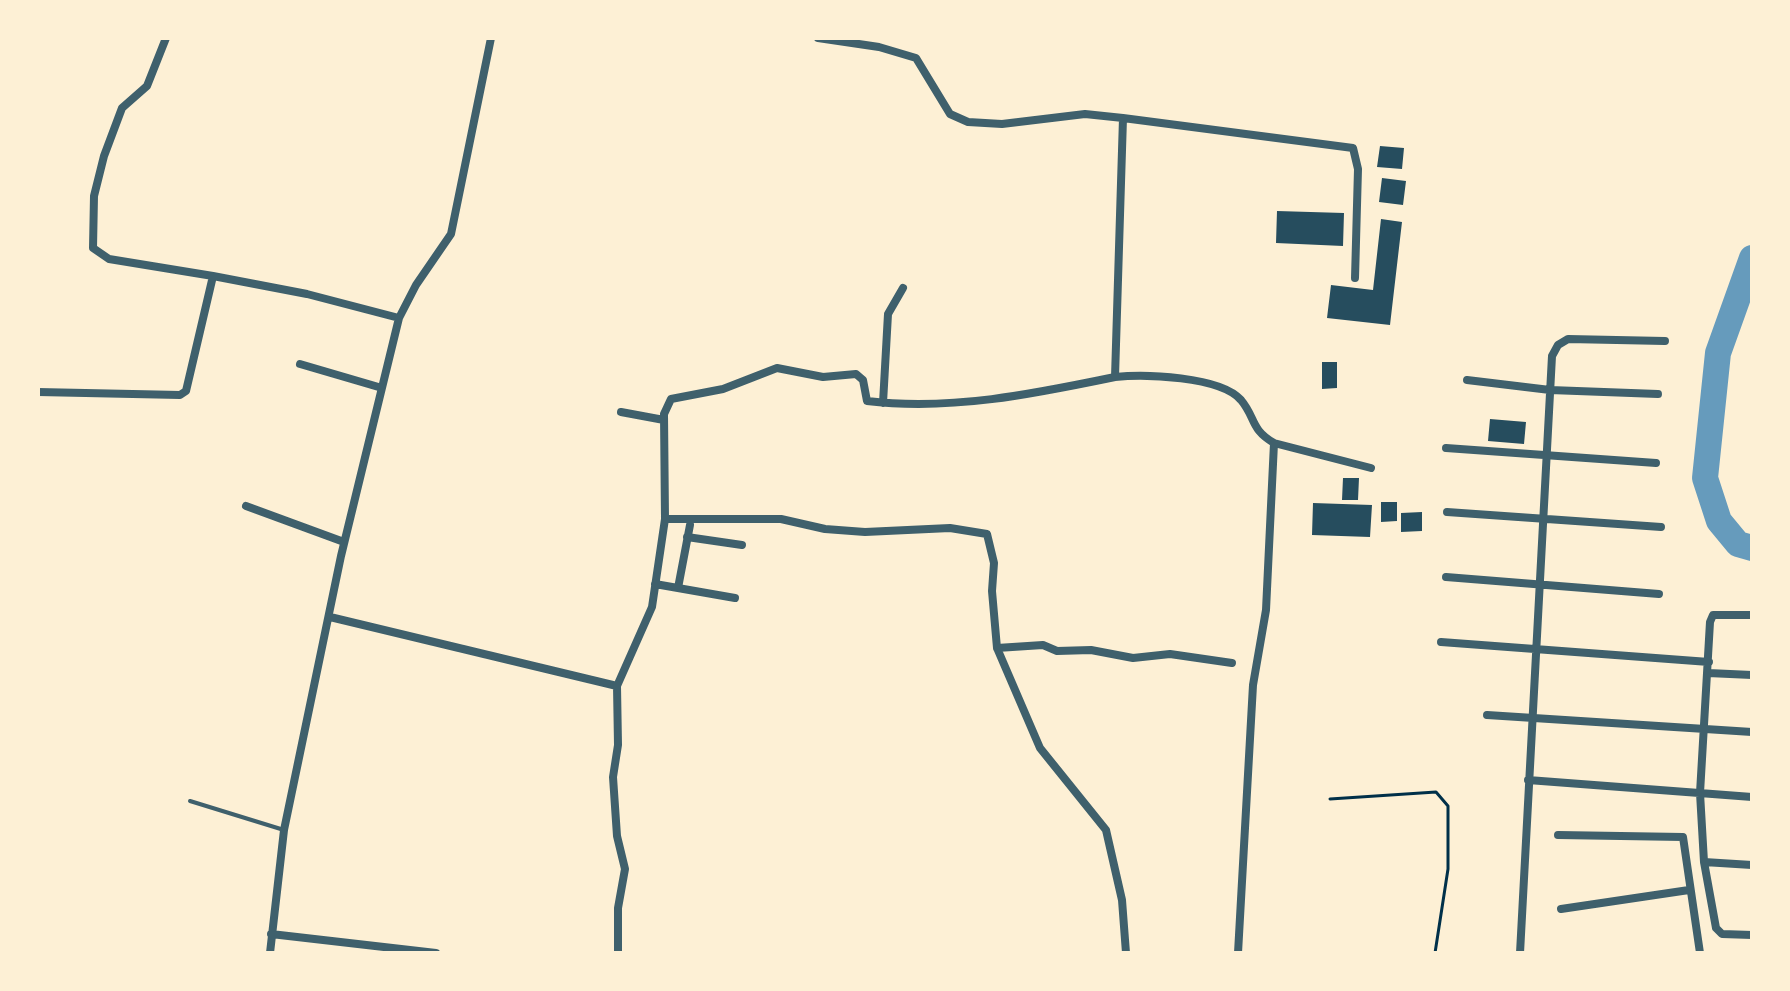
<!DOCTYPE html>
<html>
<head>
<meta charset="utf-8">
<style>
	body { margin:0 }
	#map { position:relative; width:1790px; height:991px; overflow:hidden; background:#fdf0d5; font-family:"Asap Condensed",sans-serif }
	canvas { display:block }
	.frame { position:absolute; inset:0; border:40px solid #fdf0d5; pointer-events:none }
</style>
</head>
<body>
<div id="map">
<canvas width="1790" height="991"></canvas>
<div class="frame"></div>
</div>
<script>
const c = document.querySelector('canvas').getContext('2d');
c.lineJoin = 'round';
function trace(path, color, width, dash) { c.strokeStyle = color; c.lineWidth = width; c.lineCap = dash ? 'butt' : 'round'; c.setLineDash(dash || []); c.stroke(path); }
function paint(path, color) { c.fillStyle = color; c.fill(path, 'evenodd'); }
const river = new Path2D(`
	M 1752,258 L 1718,353 L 1705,478 L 1719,521 L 1738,544 L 1752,548`);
const building = new Path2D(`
	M 1380,146 L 1404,148 L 1402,169 L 1377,167 Z
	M 1382,178 L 1406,181 L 1403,205 L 1379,202 Z
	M 1277,211 L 1344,213 L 1343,246 L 1276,243 Z
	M 1381,219 L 1402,222 L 1390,325 L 1327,318 L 1331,285 L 1373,290 Z
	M 1322,362 L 1337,362 L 1337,388 L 1322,389 Z
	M 1490,419 L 1526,422 L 1524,444 L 1488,441 Z
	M 1343,478 L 1359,478 L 1358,500 L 1342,500 Z
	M 1381,502 L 1397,502 L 1397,521 L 1381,522 Z
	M 1313,503 L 1372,505 L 1370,537 L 1312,535 Z
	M 1422,512 L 1422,531 L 1401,532 L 1401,513 Z`);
const path = new Path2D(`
	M 1330,799 L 1436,792 L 1448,806 L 1448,869 L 1435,953`);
const service = new Path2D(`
	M 190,801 L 284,830`);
const minor = new Path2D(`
	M 166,38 L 147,86 L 122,108 L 104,156 L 94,196 L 93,248 L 109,259 L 213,276
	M 818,38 L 879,47 L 916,58 L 950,114 L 968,122 L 1002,124 L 1085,114 L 1123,118 L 1115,377 C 1144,374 1220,376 1241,400 C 1256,418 1250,429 1274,443 L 1266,610 L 1253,685 L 1238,953
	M 1123,118 L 1353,148 L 1358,169 L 1355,278
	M 300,364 L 382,388
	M 1467,380 L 1550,390 L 1658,394
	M 38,392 L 180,395 L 186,391 L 213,276 L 307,294 L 399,318
	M 883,403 L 888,314 L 903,288
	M 621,412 L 664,420
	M 1274,443 L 1371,468
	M 1446,448 L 1656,463
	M 246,506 L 344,542
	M 1447,512 L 1661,527
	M 665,519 L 781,519 L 825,529 L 865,532 L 950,528 L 987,534 L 994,563 L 992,591 L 997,648 L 1040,748 L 1106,830 L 1122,900 L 1126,953
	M 687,537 L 742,545
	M 1446,577 L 1659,594
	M 655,584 L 735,598
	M 678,588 L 690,525
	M 1752,615 L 1713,615 L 1710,622 L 1700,793 L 1704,862 L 1716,928 L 1722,934 L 1752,935
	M 330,617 L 617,686
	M 1441,642 L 1709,662
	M 997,648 L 1043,645 L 1057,651 L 1091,650 L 1133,658 L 1170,654 L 1232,663
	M 1708,673 L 1752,675
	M 1487,715 L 1752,732
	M 1528,780 L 1752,797
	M 1558,835 L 1683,837 L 1700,953
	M 1704,862 L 1752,865
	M 1561,909 L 1689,890
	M 271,934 L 436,953
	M 270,953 L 284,830 L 341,556 L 399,318 L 416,285 L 451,234 L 491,38
	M 618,953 L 618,908 L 625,869 L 617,836 L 613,777 L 618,745 L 617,686 L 652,607 L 665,519 L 664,414 L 671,399 L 723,389 L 777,368 L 823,377 L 856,374 L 863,380 L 867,401 C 951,411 1033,394 1115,377
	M 1520,953 L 1552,356 L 1558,345 L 1568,339 L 1665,341`);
trace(river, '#669bbc', 26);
paint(building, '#264d5e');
trace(path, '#003049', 3);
trace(service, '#3f606c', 4);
trace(minor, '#3f606c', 8);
</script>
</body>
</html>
